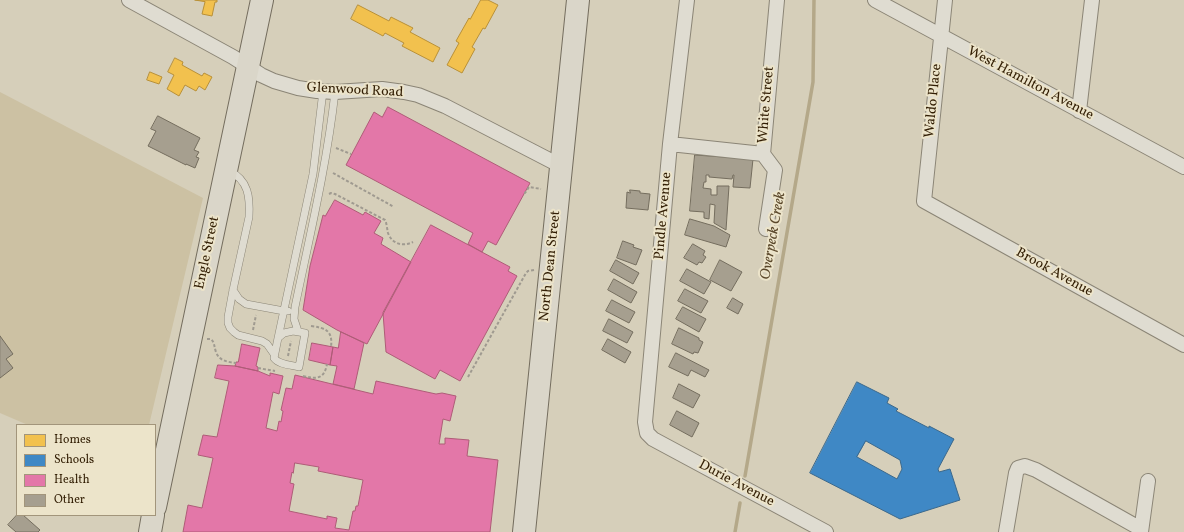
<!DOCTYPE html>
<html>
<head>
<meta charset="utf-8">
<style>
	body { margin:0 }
	#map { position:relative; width:1184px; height:532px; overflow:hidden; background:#d6cfba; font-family:Vollkorn,serif }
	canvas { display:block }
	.legend { position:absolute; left:16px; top:424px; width:140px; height:92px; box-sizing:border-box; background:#ece4ca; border:1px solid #a2957b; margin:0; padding:5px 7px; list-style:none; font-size:12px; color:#321e04 }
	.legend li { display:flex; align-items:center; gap:8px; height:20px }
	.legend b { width:20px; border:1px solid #a2957b }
</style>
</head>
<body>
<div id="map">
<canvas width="1184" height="532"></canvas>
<ul class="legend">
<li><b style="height:11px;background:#f2c14e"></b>Homes</li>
<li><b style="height:11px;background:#3f88c5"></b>Schools</li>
<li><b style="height:11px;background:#e377a8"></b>Health</li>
<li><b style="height:11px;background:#a69f8f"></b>Other</li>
</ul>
</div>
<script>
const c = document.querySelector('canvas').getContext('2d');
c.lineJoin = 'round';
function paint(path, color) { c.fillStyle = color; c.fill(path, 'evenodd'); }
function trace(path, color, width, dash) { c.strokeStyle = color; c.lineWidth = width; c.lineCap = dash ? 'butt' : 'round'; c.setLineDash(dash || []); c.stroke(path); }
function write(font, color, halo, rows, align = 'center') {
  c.font = font + ' Vollkorn,serif'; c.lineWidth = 4; c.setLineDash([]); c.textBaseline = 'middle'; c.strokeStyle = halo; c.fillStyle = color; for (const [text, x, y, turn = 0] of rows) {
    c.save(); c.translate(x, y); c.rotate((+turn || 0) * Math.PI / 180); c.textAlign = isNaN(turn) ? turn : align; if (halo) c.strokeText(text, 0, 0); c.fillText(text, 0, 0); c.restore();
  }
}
const green = new Path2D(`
	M 0,92 L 203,198 L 149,425 L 28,425 L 0,413 Z`);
const homes = new Path2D(`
	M 195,0 L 217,0 L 217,2 L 215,2 L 212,16 L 202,14 L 205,2 Z
	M 481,0 L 488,0 L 498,5 L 485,29 L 483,28 L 472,47 L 475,49 L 462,73 L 447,65 L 459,43 L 456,41 L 469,18 L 470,19 Z
	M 358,5 L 389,21 L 391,17 L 413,28 L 410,32 L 440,48 L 433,62 L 402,46 L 404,43 L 385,33 L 383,36 L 351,19 Z
	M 175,58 L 183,62 L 182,65 L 202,76 L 204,73 L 212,77 L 205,90 L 199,86 L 196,91 L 185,85 L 179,96 L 167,89 L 174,75 L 168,72 Z
	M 150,72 L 162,77 L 159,84 L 147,80 Z`);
const schools = new Path2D(`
	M 857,382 L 889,398 L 887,403 L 898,409 L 896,411 L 929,428 L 929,426 L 954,439 L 938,469 L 939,472 L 950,469 L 960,500 L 900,519 L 810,473 ZM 866,441 L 900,460 L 902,469 L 897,479 L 857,457 Z`);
const health = new Path2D(`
	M 388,107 L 530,183 L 496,245 L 488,241 L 482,252 L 468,244 L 473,233 L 346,165 L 374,112 L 382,117 Z
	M 335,200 L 363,215 L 365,212 L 381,221 L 374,233 L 383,238 L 381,244 L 411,262 L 367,344 L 337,330 L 303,310 L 310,266 L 323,215 L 325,216 Z
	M 431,225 L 510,267 L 508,271 L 517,276 L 460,381 L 440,370 L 435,379 L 386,352 L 383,313 Z
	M 341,332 L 364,343 L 354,389 L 333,384 L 337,366 L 330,365 L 333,347 L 338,348 Z
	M 312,343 L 333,347 L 330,365 L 309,360 Z
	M 242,344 L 260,348 L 256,366 L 258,367 L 258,371 L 235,366 L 236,362 L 238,362 Z
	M 218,365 L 235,366 L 258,371 L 270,376 L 270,373 L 283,376 L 279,394 L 273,392 L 266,428 L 277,431 L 279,421 L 281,422 L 283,411 L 281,410 L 286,388 L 292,389 L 295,375 L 373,394 L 376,381 L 436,394 L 442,393 L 456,396 L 450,421 L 443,419 L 439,444 L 445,444 L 445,438 L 469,440 L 467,456 L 498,460 L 490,532 L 183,532 L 188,505 L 202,508 L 213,458 L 198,455 L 203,435 L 217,437 L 229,381 L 215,378 ZM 295,463 L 319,467 L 318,471 L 363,480 L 358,506 L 356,506 L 355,511 L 353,511 L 349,530 L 335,528 L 337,518 L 327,516 L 327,519 L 289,511 L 294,484 L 290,483 L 292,472 L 293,473 Z`);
const stream = new Path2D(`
	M 745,476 L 813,82 L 814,0
	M 735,532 L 740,503`);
const building = new Path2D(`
	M 158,116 L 200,138 L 194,150 L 199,152 L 196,157 L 199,158 L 195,168 L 186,164 L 186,165 L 148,146 L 156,131 L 151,129 Z
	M 695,155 L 753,159 L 750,188 L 733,187 L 734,175 L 733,175 L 732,179 L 709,177 L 709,175 L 706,175 L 706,182 L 704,182 L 703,188 L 711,189 L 711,195 L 717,195 L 717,186 L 729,186 L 726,230 L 714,223 L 715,205 L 710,204 L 709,219 L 704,218 L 704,212 L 690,211 Z
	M 630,190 L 640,191 L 640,193 L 650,194 L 648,210 L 626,208 L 627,192 L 630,193 Z
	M 690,219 L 714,226 L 730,235 L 726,247 L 685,235 Z
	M 623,241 L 634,245 L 633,247 L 642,250 L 636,265 L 617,258 Z
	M 693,244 L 705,251 L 703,255 L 706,257 L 702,263 L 699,262 L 697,265 L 684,258 Z
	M 616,260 L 639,273 L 633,284 L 610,271 Z
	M 720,260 L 742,272 L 731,291 L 710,280 Z
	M 687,269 L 711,282 L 704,294 L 680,281 Z
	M 614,279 L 637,292 L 631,303 L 608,290 Z
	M 685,289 L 708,301 L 701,313 L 678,301 Z
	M 733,298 L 743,304 L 738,314 L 727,308 Z
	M 612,300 L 635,312 L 629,323 L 606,311 Z
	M 683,307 L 706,319 L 699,332 L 676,319 Z
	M 609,319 L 633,332 L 627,343 L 603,331 Z
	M 679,328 L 699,338 L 699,340 L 703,342 L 698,353 L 694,352 L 693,354 L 672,344 Z
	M 0,336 L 13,354 L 6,359 L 13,368 L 0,378 Z
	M 608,339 L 631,352 L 625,363 L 602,350 Z
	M 676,353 L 709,370 L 705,377 L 691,370 L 688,376 L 669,367 Z
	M 679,384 L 700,395 L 693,408 L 673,398 Z
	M 677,411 L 699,423 L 692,437 L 670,425 Z
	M 17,515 L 23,515 L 40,530 L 38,532 L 16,532 L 8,525 Z`);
const path = new Path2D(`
	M 336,148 L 351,154
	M 333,173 L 394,207
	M 525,192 L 525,193 L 529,187 L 541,189
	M 329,194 L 331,193 L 335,194 L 385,220 C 387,224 387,229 388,233 C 392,244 403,247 413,242
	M 311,326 C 325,328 333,330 331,347
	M 253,330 L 256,315
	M 207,339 L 211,339 C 215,343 214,347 216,352 C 219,361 228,362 236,363
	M 288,356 L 291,341
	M 258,368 L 275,371
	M 303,376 C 316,379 324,380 327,364
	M 468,377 L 526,273 L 528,271 L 534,270`);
const lane = new Path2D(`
	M 229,171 C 249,180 250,198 249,217 L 233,290 L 228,317 L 228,323 L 230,328 L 234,332 L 238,335 L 262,341 L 267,344 L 274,354
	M 233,290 L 239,299 L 246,304 L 284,311 L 288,311
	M 293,331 L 305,333 L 299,367 C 292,365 279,365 274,358 L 278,338 L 284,333 Z
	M 298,331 L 294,319 L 295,307 C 310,235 327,164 335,92
	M 278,338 L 313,174 L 323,91`);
const street = new Path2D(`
	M 129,0 L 233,57 L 261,75 L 274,81 L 298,88 L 317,91 L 335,92 L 382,89 L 404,92 L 418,95 L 445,106 L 561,166
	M 687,0 L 670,144 L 645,422 L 647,433 L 653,439 L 826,532
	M 875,0 L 1184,167
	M 945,0 L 924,201 L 1184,345
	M 1079,111 L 1092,0
	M 670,144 L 763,154
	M 766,229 L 775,170 L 763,154 L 777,0
	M 1006,532 L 1016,473 L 1018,468 L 1025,466 L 1036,470 L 1141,529
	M 1141,532 L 1148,481`);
const primary = new Path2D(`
	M 155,507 L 262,0
	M 150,532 L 153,515
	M 524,532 L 578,0`);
const streetNames = [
	["West Hamilton Avenue",1030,84,28],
	["Glenwood Road",355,91,3],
	["Waldo Place",934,101,-84],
	["White Street",767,105,-85],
	["Pindle Avenue",664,216,-85],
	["Engle Street",208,253,-78],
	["North Dean Street",551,266,-84],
	["Brook Avenue",1054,273,29],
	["Durie Avenue",736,484,28]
];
const waterNames = [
	["Overpeck Creek",774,236,-80]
];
paint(green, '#ccc1a3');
paint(homes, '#f2c14e');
trace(homes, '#b89038', 1);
paint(schools, '#3f88c5');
trace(schools, '#3b688b', 1);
paint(health, '#e377a8');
trace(health, '#ae5c77', 1);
trace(stream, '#b4a889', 3.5);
paint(building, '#a69f8f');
trace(building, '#746d5e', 1);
trace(lane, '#8b8576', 8);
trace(street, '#8b8576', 16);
trace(primary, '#746d5e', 24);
trace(path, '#9f9a90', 2, [3, 2]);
trace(lane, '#dfdcd1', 7);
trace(street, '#dfdcd1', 14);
trace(primary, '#dad6c9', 22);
write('14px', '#321e04', '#ece4ca', streetNames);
write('italic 15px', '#5b482b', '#ece4ca', waterNames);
</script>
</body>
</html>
